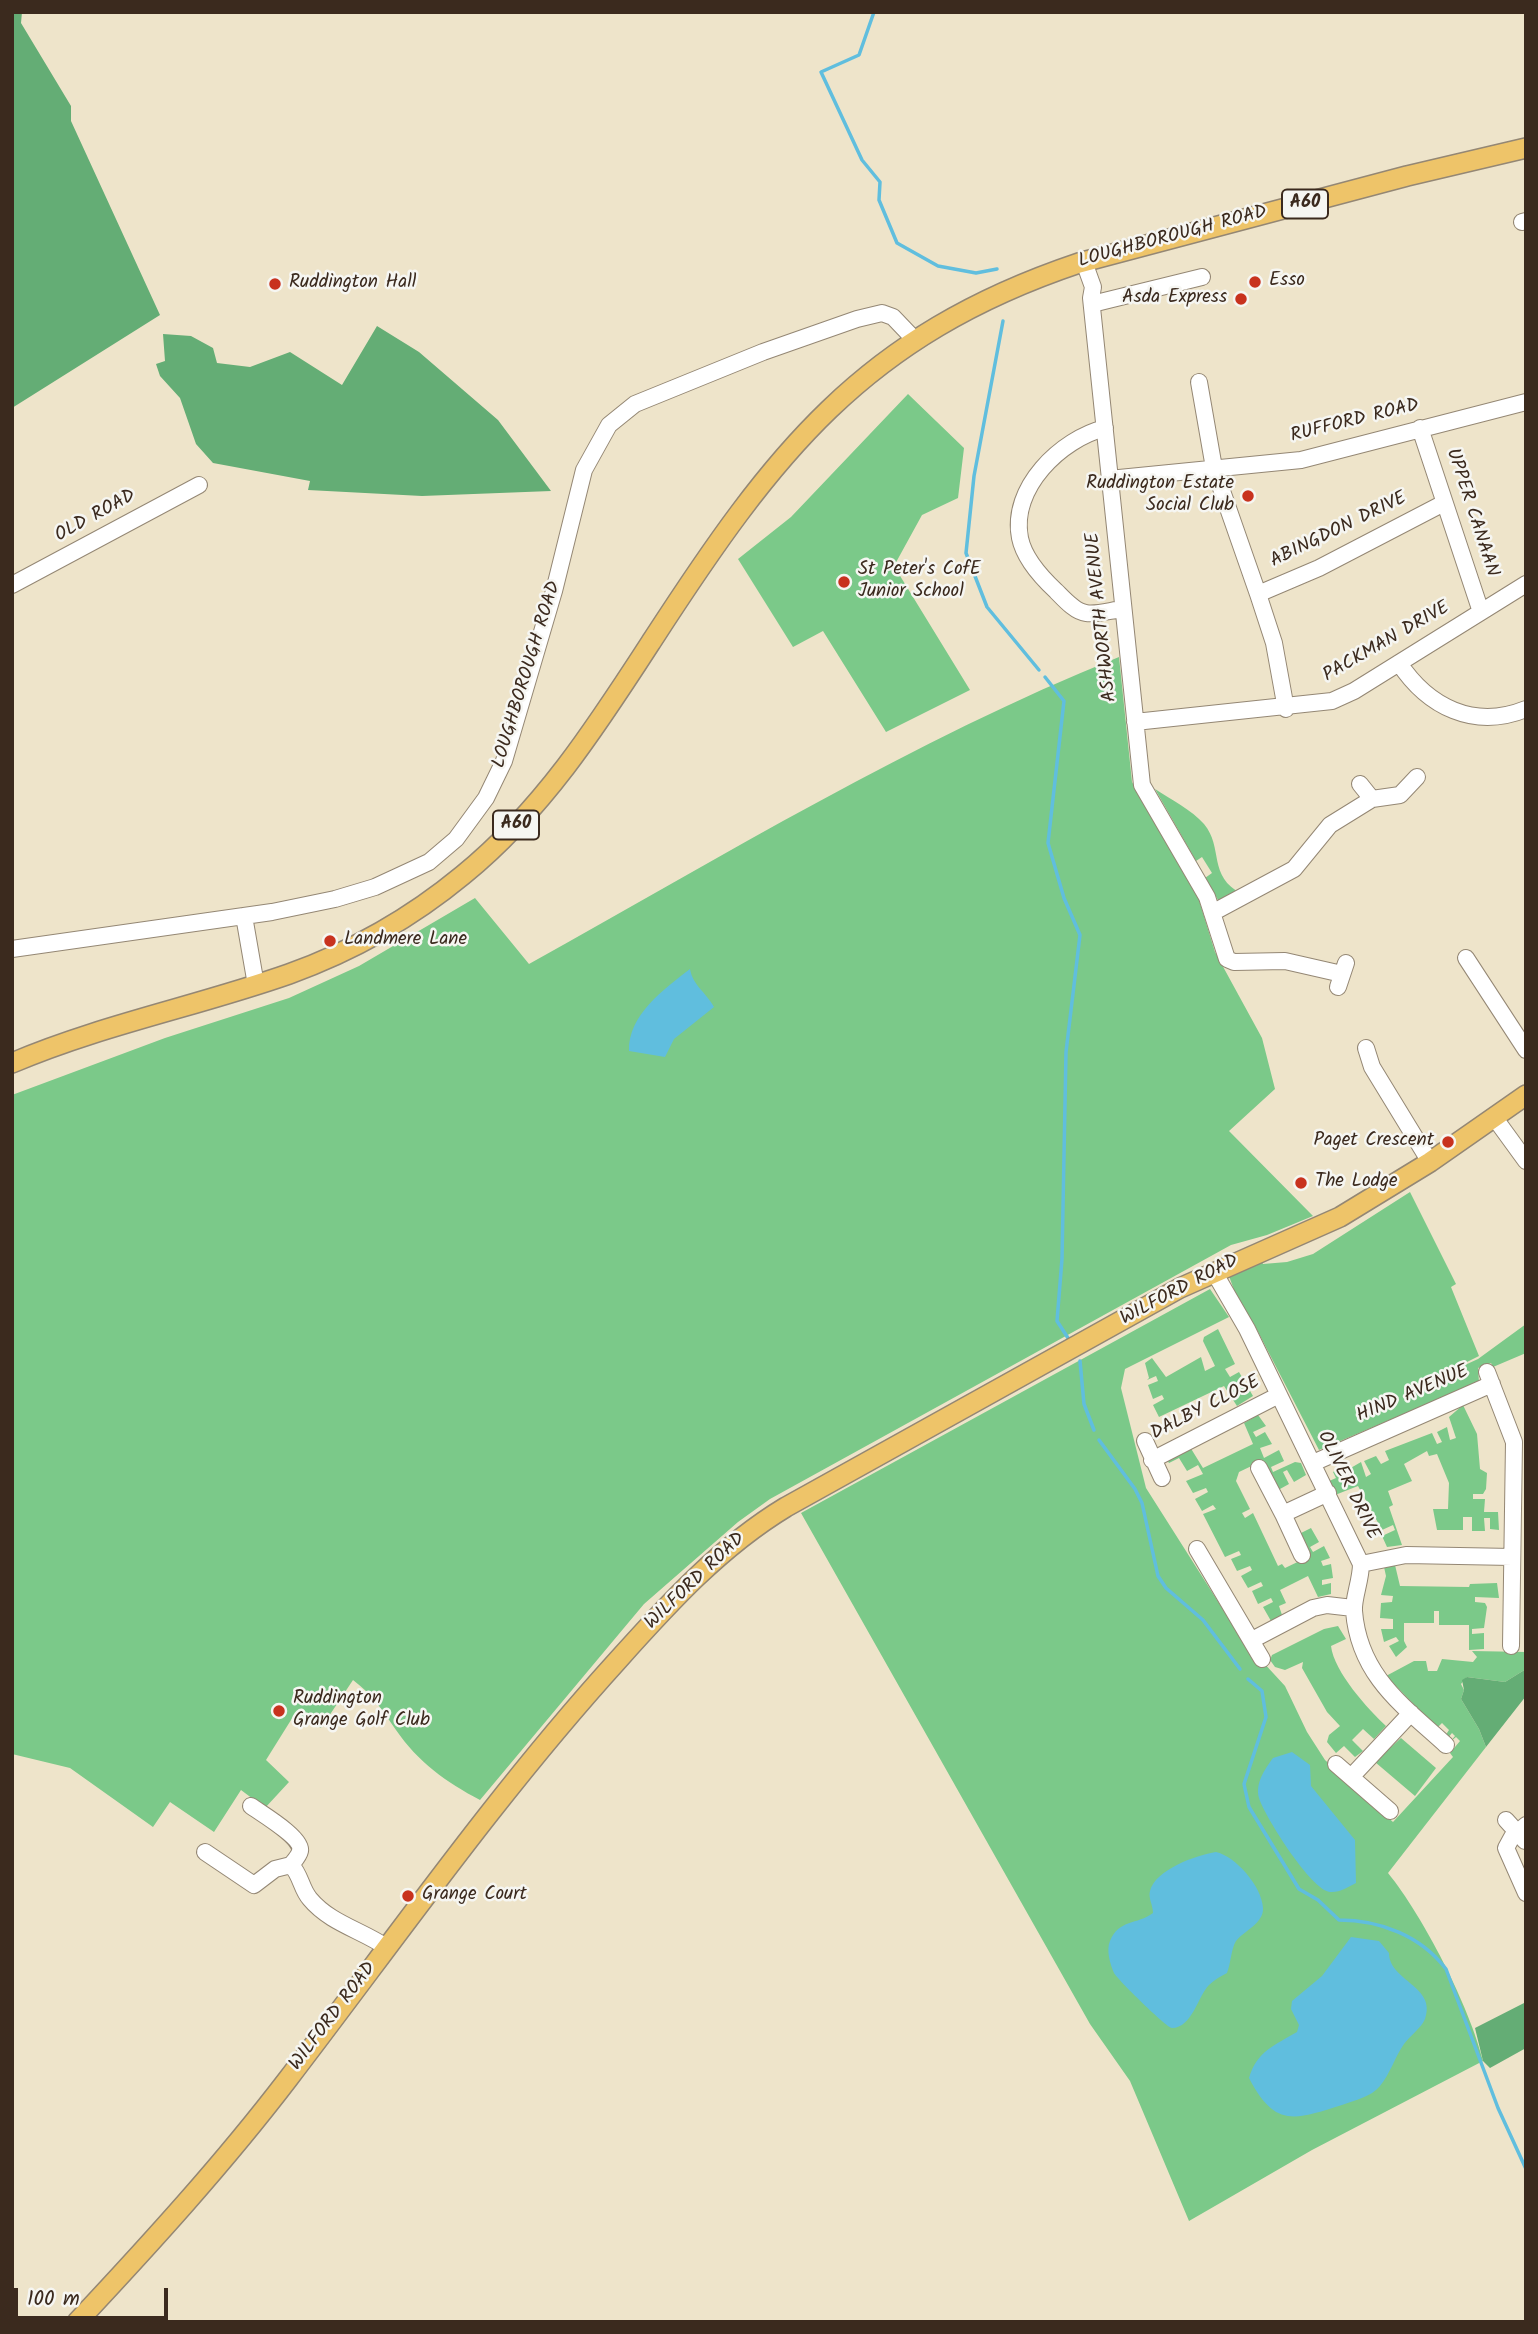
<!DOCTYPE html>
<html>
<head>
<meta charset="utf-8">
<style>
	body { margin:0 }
	#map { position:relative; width:1538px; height:2334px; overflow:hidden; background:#eee4ca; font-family:Kalam,sans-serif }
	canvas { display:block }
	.frame { position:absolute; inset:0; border:14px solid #3b2a1e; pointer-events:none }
	.scale { position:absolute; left:14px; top:2288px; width:154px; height:32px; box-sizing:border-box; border:4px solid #3b2a1e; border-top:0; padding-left:9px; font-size:21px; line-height:24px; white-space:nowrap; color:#3b2a1e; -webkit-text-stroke:5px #f6f6f2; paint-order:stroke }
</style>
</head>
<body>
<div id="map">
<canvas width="1538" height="2334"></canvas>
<div class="frame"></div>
<div class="scale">100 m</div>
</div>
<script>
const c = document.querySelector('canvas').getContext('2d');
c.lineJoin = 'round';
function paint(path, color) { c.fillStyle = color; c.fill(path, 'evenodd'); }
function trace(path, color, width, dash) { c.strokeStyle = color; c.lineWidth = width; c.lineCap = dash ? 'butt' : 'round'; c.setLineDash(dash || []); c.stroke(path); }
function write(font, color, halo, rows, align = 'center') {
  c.font = font + ' Kalam,sans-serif'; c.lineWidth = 5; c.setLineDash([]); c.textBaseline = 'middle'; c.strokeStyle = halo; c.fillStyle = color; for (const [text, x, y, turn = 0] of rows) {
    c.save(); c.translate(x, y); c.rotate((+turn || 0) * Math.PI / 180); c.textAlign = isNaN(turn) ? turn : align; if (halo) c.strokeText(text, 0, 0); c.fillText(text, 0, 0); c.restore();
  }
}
const green = new Path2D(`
	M 908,394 L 964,448 L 958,498 L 922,515 L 894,566 L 970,690 L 886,732 L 823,631 L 793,647 L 738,559 L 791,517 Z
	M 1119,657 L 1132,782 L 1195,887 L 1215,952 L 1262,1038 L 1275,1089 L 1229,1131 L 1313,1216 L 1267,1235 L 1231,1245 L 770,1499 L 738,1522 L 644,1604 L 480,1800 C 446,1782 418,1762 396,1730 C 382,1710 373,1695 353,1680 L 321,1728 L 296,1712 L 266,1760 L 289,1782 L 265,1808 L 241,1790 L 214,1832 L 170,1802 L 153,1827 L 70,1768 L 12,1754 L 12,1095 L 165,1038 L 289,998 L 359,966 L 475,898 L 529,964 C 723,856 913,740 1119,657 Z
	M 1155,789 C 1170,799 1192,810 1204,824 C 1224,848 1207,876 1242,894 L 1221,902 L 1218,900 L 1205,878 L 1212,873 L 1202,857 L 1196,861 Z
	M 1410,1192 L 1456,1284 L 1451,1287 L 1479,1356 L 1417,1387 L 1478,1359 L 1526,1324 L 1526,1353 L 1493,1367 L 1491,1363 L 1478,1368 L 1479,1382 L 1319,1450 L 1255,1326 L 1238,1301 L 1229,1276 L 1261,1260 L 1263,1264 L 1287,1262 L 1313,1254 Z
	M 1210,1289 L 1229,1317 L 1125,1369 L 1121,1388 L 1146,1488 L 1257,1663 L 1262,1661 L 1285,1686 L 1307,1732 L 1325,1760 L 1393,1822 L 1453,1757 L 1450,1753 L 1460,1741 L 1456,1737 L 1450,1742 L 1455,1736 L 1452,1733 L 1447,1739 L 1445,1736 L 1449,1730 L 1442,1723 L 1438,1727 L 1434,1725 L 1386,1676 L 1414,1661 L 1426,1661 L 1428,1671 L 1437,1671 L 1442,1659 L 1473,1662 L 1477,1657 L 1472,1651 L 1526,1652 L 1526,1669 L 1505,1682 L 1467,1677 L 1461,1684 L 1464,1690 L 1461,1699 L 1479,1729 L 1486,1747 L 1388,1873 C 1423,1916 1470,2007 1483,2061 L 1312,2150 L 1189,2221 L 1130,2081 L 1090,2024 L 801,1513 Z
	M 1218,1329 L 1235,1364 L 1225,1369 L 1230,1377 L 1239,1372 L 1253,1396 L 1237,1406 L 1224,1386 L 1159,1417 L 1153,1405 L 1164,1399 L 1162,1395 L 1153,1399 L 1148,1385 L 1158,1381 L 1156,1376 L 1147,1380 L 1149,1378 L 1145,1363 L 1152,1358 L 1166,1377 L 1201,1357 L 1205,1371 L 1215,1366 L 1203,1341 L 1204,1337 Z
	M 1463,1405 L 1477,1434 L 1480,1469 L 1487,1473 L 1486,1489 L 1483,1494 L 1473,1494 L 1473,1499 L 1485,1499 L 1484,1512 L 1498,1512 L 1499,1530 L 1490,1529 L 1490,1518 L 1484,1518 L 1485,1531 L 1472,1531 L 1472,1517 L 1463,1517 L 1463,1530 L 1437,1530 L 1433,1509 L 1448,1509 L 1449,1483 L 1437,1454 L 1429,1456 L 1427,1451 L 1404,1464 L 1412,1481 L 1388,1491 L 1393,1505 L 1389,1507 L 1402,1545 L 1387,1547 L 1382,1536 L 1395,1530 L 1393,1525 L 1382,1530 L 1358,1486 L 1335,1495 L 1327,1482 L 1336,1478 L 1333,1472 L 1338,1469 L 1348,1484 L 1354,1481 L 1349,1469 L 1361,1462 L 1366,1477 L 1371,1474 L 1364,1461 L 1376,1456 L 1381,1464 L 1389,1460 L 1385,1451 L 1432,1433 L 1437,1444 L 1442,1442 L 1437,1432 L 1447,1427 L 1450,1440 L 1456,1438 L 1449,1417 Z
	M 1258,1415 L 1266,1426 L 1253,1432 L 1256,1437 L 1265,1432 L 1272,1444 L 1260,1448 L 1264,1458 L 1279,1450 L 1284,1461 L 1271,1467 L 1273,1472 L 1295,1462 L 1301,1463 L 1306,1475 L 1294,1482 L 1287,1470 L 1283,1472 L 1289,1484 L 1280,1489 L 1275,1488 L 1262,1461 L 1239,1472 L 1236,1481 L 1250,1509 L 1242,1513 L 1245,1518 L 1253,1513 L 1278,1566 L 1282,1564 L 1285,1568 L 1308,1557 L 1299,1534 L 1311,1528 L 1319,1542 L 1310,1547 L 1313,1552 L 1324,1546 L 1330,1558 L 1321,1561 L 1323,1566 L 1331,1564 L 1333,1578 L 1322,1580 L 1322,1585 L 1331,1583 L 1331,1594 L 1318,1597 L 1308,1576 L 1280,1590 L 1286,1603 L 1279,1606 L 1282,1615 L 1271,1621 L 1263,1607 L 1273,1602 L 1271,1598 L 1258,1604 L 1252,1591 L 1263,1586 L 1261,1582 L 1248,1588 L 1241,1576 L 1252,1570 L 1250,1566 L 1237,1571 L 1231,1559 L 1241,1555 L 1239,1551 L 1225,1557 L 1203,1514 L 1216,1509 L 1213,1505 L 1202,1511 L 1195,1499 L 1208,1492 L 1206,1488 L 1193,1493 L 1186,1481 L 1203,1474 L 1198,1465 L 1187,1471 L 1179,1458 L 1169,1463 L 1167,1460 L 1190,1447 L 1203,1468 L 1253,1444 L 1244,1423 Z
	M 1395,1565 L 1400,1586 L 1469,1587 L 1470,1584 L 1497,1583 L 1499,1598 L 1475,1597 L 1475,1602 L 1485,1603 L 1487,1607 L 1484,1628 L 1472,1629 L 1472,1634 L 1484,1633 L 1484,1649 L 1469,1650 L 1469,1625 L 1439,1625 L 1439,1611 L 1434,1611 L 1434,1623 L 1404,1623 L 1404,1641 L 1407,1647 L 1396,1657 L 1389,1646 L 1399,1641 L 1396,1637 L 1384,1642 L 1381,1629 L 1393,1629 L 1393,1619 L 1380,1618 L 1381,1603 L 1392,1602 L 1393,1596 L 1381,1595 L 1386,1576 L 1384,1567 Z
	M 1338,1626 L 1346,1639 L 1331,1646 C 1334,1672 1368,1709 1386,1726 L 1374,1739 L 1363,1729 L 1352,1740 L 1363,1751 L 1355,1757 L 1344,1746 L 1336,1753 L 1327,1742 L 1329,1735 L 1340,1726 L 1327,1712 L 1302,1668 L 1303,1662 L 1285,1670 L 1275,1667 L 1270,1660 L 1272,1655 L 1324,1629 Z
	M 1401,1738 L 1436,1768 L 1415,1796 L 1375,1762 Z`);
const forest = new Path2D(`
	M 12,12 L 22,12 L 21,23 L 71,106 L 71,121 L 160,315 L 12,408 Z
	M 377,326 L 419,352 L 498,420 L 551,491 L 422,496 L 308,490 L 310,481 L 213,463 L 196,444 L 180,398 L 160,376 L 156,364 L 165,361 L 163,334 L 191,336 L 213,348 L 217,363 L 250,367 L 290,352 L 342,385 Z
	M 1526,1669 L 1526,1696 L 1486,1747 L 1479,1729 L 1461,1699 L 1464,1690 L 1462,1680 L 1467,1677 L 1505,1682 Z
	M 1526,2002 L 1526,2048 L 1490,2068 L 1483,2061 L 1475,2028 Z`);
const water = new Path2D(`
	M 690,969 C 693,986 706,992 714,1007 L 674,1039 L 665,1057 L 629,1051 C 628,1015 664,989 690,969 Z
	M 1292,1752 L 1310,1765 L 1311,1786 L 1355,1840 L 1356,1883 C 1348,1887 1339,1893 1330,1892 C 1311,1890 1265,1817 1259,1798 C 1255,1783 1265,1769 1273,1758 Z
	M 1216,1852 C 1235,1856 1262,1886 1263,1908 C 1264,1923 1244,1931 1236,1941 C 1231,1949 1231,1963 1227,1973 C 1221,1976 1214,1980 1209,1985 C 1198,1996 1192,2028 1172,2028 C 1167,2028 1117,1979 1114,1973 C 1110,1964 1106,1950 1110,1941 C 1119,1919 1137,1925 1153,1913 C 1153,1905 1148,1898 1150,1891 C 1155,1870 1196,1855 1216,1852 Z
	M 1351,1937 L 1379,1941 L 1389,1953 C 1389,1981 1437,1986 1425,2019 C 1422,2027 1410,2036 1404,2044 C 1395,2057 1390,2074 1380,2086 C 1371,2097 1355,2100 1342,2105 C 1294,2120 1275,2128 1249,2078 C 1257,2051 1275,2045 1297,2032 L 1299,2025 L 1291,2009 L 1292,2001 L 1322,1976 Z`);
const stream = new Path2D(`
	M 874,12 L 859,55 L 821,72 L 862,160 L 880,182 L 879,200 L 897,243 L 938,266 L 976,273 L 997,269
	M 1003,321 L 974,476 L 966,553 L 987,607 L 1039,670
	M 1045,677 L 1064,701 L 1048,843 L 1064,898 L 1080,935 L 1066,1052 L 1062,1259 L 1057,1321 L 1068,1338
	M 1080,1361 L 1084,1404 L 1094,1430
	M 1099,1440 L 1135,1489 L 1142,1503 L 1158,1576 L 1166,1588 L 1203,1620 L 1240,1669
	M 1248,1679 L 1262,1691 L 1266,1717 L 1244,1784 L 1249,1807 L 1299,1889 L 1318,1900 L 1339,1920 C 1380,1920 1421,1936 1446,1969 L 1498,2108 L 1526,2169`);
const minor = new Path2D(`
	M 1522,222 L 1526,221
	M 1084,262 L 1093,287 L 1091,298 L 1142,785 L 1207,897 L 1227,959 L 1234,962 L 1285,961 L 1342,974
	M 1092,304 L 1202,277
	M 1199,382 L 1214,468 L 1258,594 L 1319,568 L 1444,503
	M 1105,428 C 1061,439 1010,488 1020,538 C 1024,558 1041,577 1056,591 C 1063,598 1075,612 1086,613 C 1096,615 1112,610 1123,609
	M 1420,428 L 1481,612
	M 1109,479 L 1301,460 L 1526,402
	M 12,585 L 199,485
	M 1258,594 L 1274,643 L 1286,709
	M 1399,663 C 1428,707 1474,730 1526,709
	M 1135,722 L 1332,701 L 1354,691 L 1526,584
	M 1360,784 L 1372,799
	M 1212,913 L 1294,869 L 1330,825 L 1372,799 L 1400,795 L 1417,777
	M 244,916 L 256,985
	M 12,949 L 272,912 L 335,899 L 375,887 L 429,862 L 456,839 L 486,798 L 504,761 L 554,591 L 584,470 L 609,425 L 635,404 L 763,352 L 857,319 L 882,313 L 893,317 L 914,339
	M 1466,958 L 1526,1050
	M 1338,987 L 1346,963
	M 1366,1048 L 1372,1067 L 1430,1162
	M 1494,1117 L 1526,1161
	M 1214,1272 L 1247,1329 L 1361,1564 C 1361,1580 1353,1599 1354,1611 C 1359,1675 1402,1705 1446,1745
	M 1487,1372 L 1514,1442 L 1511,1646
	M 1145,1441 L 1162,1478
	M 1152,1460 L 1279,1395
	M 1313,1463 L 1492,1384
	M 1259,1468 L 1283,1514 L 1328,1493
	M 1283,1514 L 1302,1555
	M 1197,1549 L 1262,1659
	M 1361,1564 L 1406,1555 L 1512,1557
	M 1252,1640 L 1313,1608 L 1327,1605 L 1353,1608
	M 1336,1764 L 1390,1811
	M 1352,1776 L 1411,1713
	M 251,1806 C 262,1814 303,1838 300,1851 C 299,1856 294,1861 291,1865 C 301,1875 301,1889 310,1899 C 330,1923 361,1930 386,1947
	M 1506,1820 L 1525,1841
	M 1526,1825 L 1512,1837 L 1506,1848 L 1526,1893
	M 205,1852 L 254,1885 L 275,1869 L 291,1865`);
const major = new Path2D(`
	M 12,1063 C 101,1025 198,1006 289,974 C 353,951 411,918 463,875 C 543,810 598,724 653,639 C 773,454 862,336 1079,263 L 1407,176 L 1526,148
	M 77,2322 C 150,2244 223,2164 288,2079 C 396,1938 498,1792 618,1660 C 669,1603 720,1547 786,1507 L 1180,1288 L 1340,1217 L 1430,1162 L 1526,1095`);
const markers = [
	[1255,282,7,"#c8321e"],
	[275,284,7,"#c8321e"],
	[1241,299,7,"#c8321e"],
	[1248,496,7,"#c8321e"],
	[844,582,7,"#c8321e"],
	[330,941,7,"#c8321e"],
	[1448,1142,7,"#c8321e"],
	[1301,1183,7,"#c8321e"],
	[279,1711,7,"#c8321e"],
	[408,1896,7,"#c8321e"]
];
const shields = [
	[1305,204,46],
	[516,825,46]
];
const shieldNames = [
	["A60",1305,204],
	["A60",516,825]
];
const streetNames = [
	["LOUGHBOROUGH ROAD",1173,238,-15],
	["RUFFORD ROAD",1355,422,-14],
	["UPPER CANAAN",1471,513,72],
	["OLD ROAD",96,517,-29],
	["ABINGDON DRIVE",1339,531,-26],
	["ASHWORTH AVENUE",1103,617,-96],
	["PACKMAN DRIVE",1387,643,-30],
	["LOUGHBOROUGH ROAD",528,675,-73],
	["WILFORD ROAD",1180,1291,-28],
	["HIND AVENUE",1413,1395,-23],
	["DALBY CLOSE",1206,1409,-27],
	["OLIVER DRIVE",1347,1486,64],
	["WILFORD ROAD",696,1582,-44],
	["WILFORD ROAD",334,2017,-53]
];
const poiNames = [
	["Esso",1269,282],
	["Ruddington Hall",289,284],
	["Asda Express",1227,299,"right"],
	["Ruddington Estate",1234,485,"right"],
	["Social Club",1234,507,"right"],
	["St Peter's CofE",858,571],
	["Junior School",858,593],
	["Landmere Lane",344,941],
	["Paget Crescent",1434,1142,"right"],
	["The Lodge",1315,1183],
	["Ruddington",293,1700],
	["Grange Golf Club",293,1722],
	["Grange Court",422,1896]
];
paint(green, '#7bc989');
paint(forest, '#64ad75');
paint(water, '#60bede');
trace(stream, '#60bede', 3.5);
trace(minor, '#948774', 18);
trace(major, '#948774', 22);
trace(minor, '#fff', 16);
trace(major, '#eec469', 19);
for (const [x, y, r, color] of markers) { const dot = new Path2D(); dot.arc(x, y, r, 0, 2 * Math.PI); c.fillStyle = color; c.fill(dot); trace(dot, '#f6f6f2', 2.5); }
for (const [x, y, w] of shields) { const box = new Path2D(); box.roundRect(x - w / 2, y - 14.5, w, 29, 5); c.fillStyle = '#f6f6f2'; c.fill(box); trace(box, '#3b2a1e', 2); }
write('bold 18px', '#3b2a1e', null, shieldNames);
write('19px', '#3b2a1e', '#f6f6f2', streetNames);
write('19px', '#3b2a1e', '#f6f6f2', poiNames, 'left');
</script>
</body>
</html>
